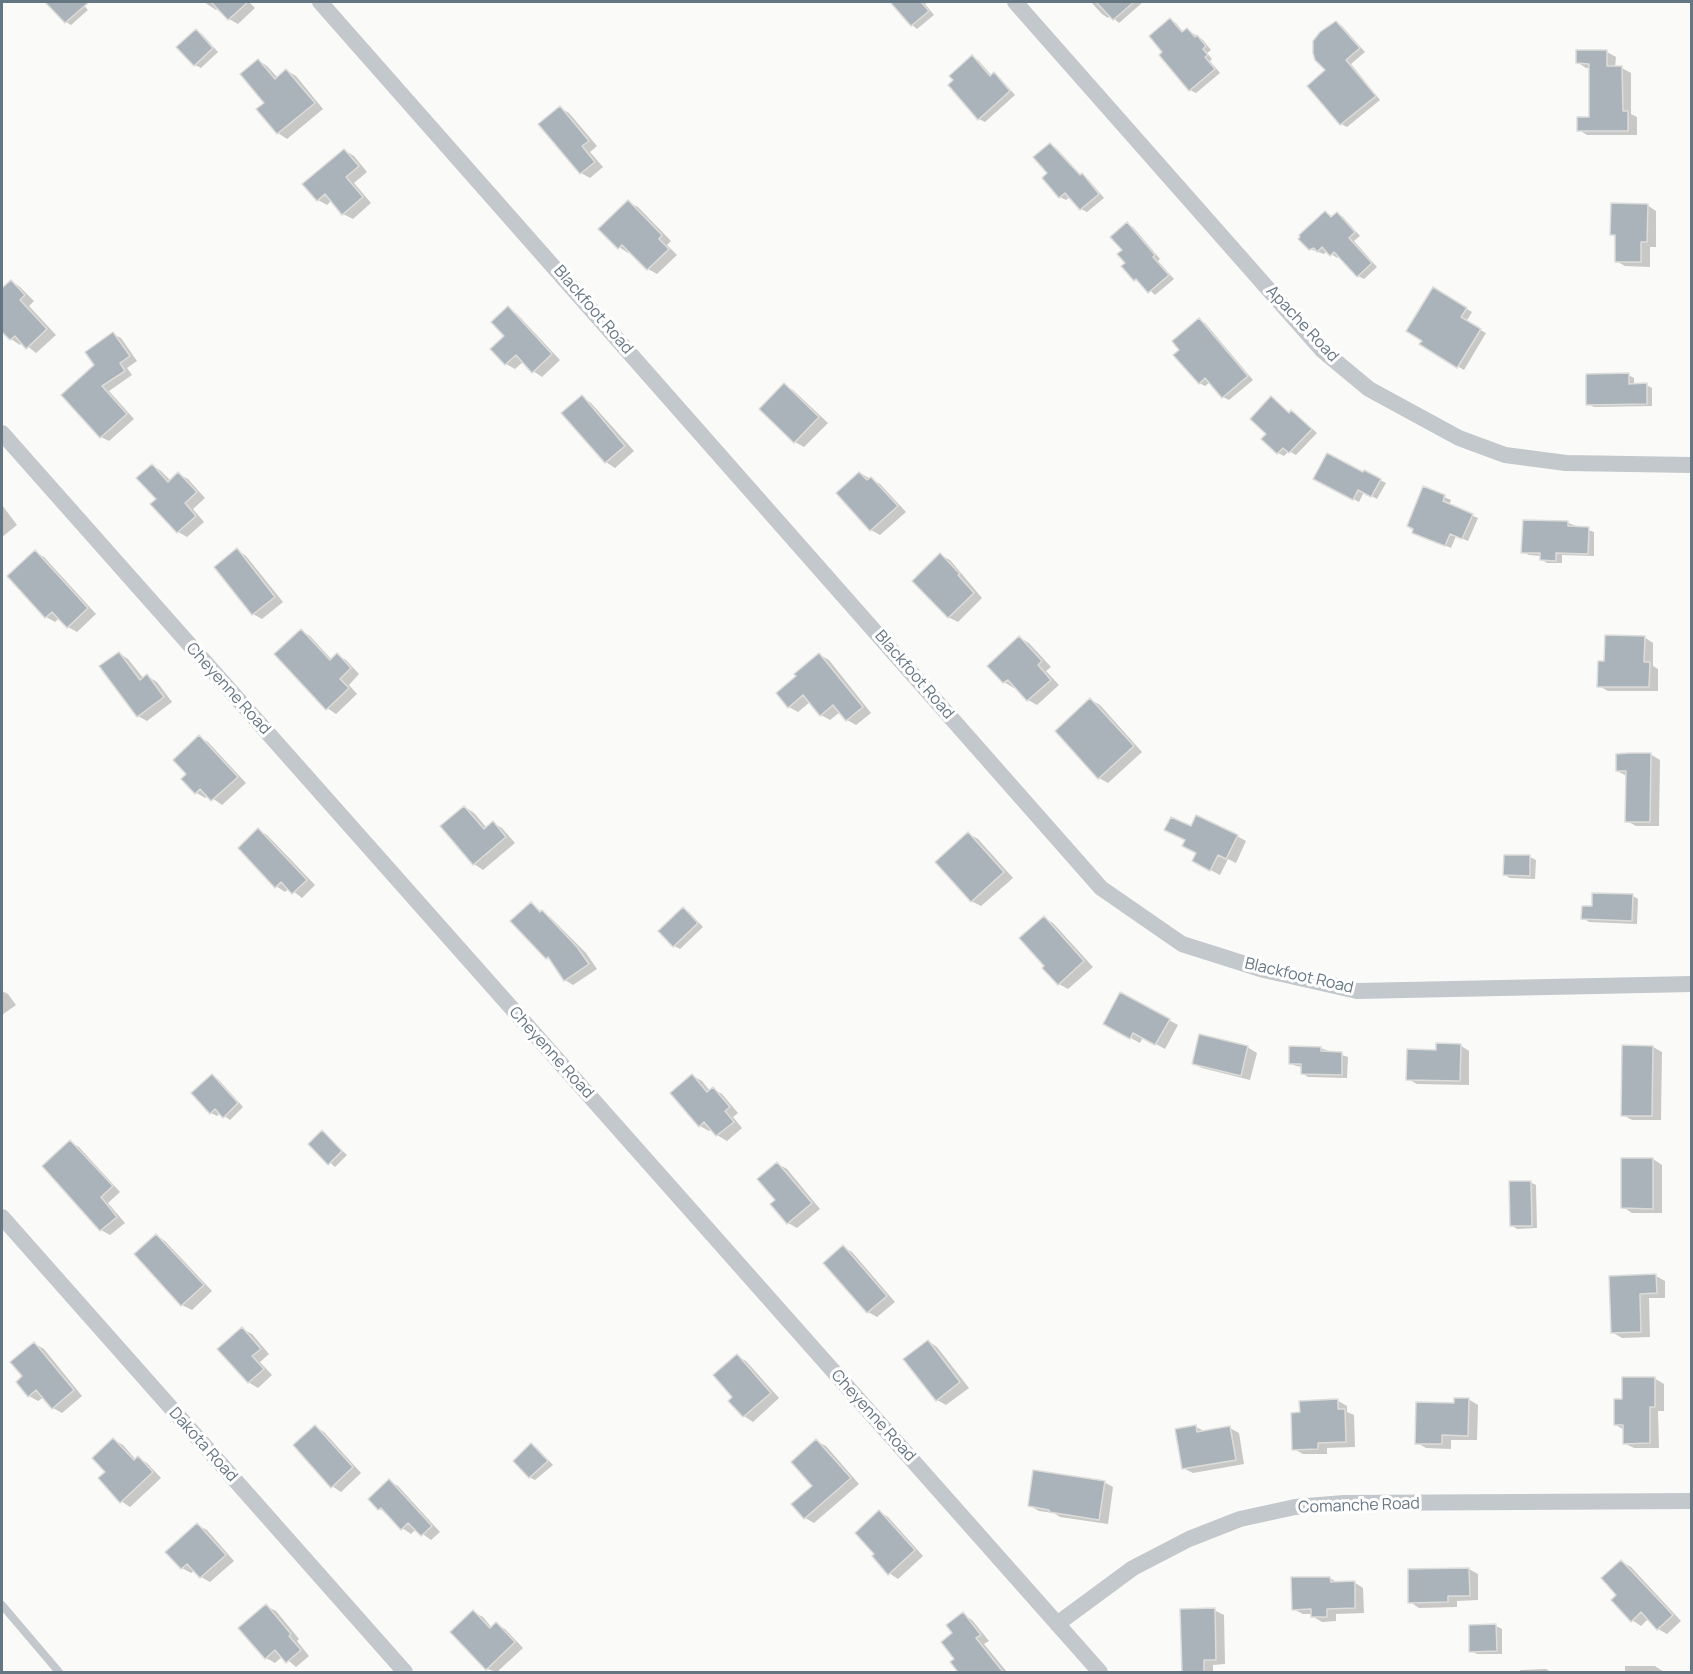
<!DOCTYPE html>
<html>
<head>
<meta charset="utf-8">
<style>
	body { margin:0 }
	#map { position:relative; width:1693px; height:1674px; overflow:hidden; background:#fafaf8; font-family:Manrope,sans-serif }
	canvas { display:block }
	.frame { position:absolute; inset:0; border:3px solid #657683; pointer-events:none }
</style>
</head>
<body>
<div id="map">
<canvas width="1693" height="1674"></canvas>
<div class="frame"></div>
</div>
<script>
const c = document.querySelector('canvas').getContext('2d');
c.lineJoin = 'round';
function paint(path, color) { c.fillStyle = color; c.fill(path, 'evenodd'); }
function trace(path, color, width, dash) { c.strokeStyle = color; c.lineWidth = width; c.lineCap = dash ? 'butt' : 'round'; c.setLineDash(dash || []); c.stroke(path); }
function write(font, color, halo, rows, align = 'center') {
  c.font = font + ' Manrope,sans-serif'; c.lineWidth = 6; c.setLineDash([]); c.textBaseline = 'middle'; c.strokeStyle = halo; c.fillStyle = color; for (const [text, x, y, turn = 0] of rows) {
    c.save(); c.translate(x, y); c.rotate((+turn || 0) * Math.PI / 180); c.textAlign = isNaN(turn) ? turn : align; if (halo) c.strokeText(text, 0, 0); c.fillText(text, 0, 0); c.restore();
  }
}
const shadow = new Path2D(`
	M 57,2 L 81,2 L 88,10 L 71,25 L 66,22 L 52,6 Z
	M 204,2 L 249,2 L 255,8 L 238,24 L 229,19 L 219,7 L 216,10 Z
	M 891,2 L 928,2 L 925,4 L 934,15 L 917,29 L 912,25 Z
	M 1091,2 L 1143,2 L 1119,23 L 1110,15 L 1108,18 L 1102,14 Z
	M 1170,20 L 1176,23 L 1184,33 L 1188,30 L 1203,40 L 1211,50 L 1207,53 L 1212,59 L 1210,61 L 1220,73 L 1196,93 L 1190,90 L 1164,52 Z
	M 1336,22 L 1342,26 L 1365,52 L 1351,64 L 1380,100 L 1347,127 L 1341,124 L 1310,86 L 1327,70 Z
	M 196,31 L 202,34 L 218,52 L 201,68 L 195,65 Z
	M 1607,52 L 1616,57 L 1615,68 L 1622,68 L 1631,73 L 1631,114 L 1637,117 L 1637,135 L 1587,135 L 1579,130 L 1591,118 L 1590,68 L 1586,68 L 1577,62 Z
	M 972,57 L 978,60 L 992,76 L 994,74 L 1000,78 L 1015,95 L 985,122 L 979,119 Z
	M 258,60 L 267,66 L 278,78 L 286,70 L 296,76 L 323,109 L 287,139 L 278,133 L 258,109 L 266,103 Z
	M 560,108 L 569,113 L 597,146 L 590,152 L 603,167 L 590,178 L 581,173 Z
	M 1050,144 L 1056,148 L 1082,176 L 1088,179 L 1104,198 L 1087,212 L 1081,209 L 1071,196 L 1066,200 L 1060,197 L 1049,173 Z
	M 344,150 L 354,156 L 367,172 L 354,183 L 371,203 L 353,219 L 343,214 L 332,200 L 327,205 L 318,200 Z
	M 628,202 L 638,207 L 671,241 L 667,245 L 677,255 L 657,274 L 648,269 L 630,251 L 628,253 L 619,247 Z
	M 1647,205 L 1656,211 L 1656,247 L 1650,247 L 1650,267 L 1625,266 L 1616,261 L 1617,237 L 1611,234 Z
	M 1326,212 L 1333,217 L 1337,213 L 1343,217 L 1360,236 L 1354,241 L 1377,267 L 1364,279 L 1358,276 L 1339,256 L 1337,258 L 1327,251 L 1324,254 L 1310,249 Z
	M 1127,224 L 1133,227 L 1160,259 L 1158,261 L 1174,279 L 1155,295 L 1141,282 L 1135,280 L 1127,263 L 1124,250 Z
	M 11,281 L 20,287 L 34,301 L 29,306 L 56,335 L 36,353 L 22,342 L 20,345 L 11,339 L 2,329 L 2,290 Z
	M 1433,289 L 1472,312 L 1466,322 L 1486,333 L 1464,370 L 1421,344 Z
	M 508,308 L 517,314 L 560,360 L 542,377 L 533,371 L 524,361 L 515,369 L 506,364 Z
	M 1199,320 L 1205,323 L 1253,380 L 1229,400 L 1223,397 L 1210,382 L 1205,386 L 1199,383 L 1181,350 Z
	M 113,334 L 121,338 L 137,361 L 127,368 L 132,375 L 109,391 L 134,419 L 109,441 L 101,437 L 96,365 Z
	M 1628,375 L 1634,378 L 1634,385 L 1646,385 L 1652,388 L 1652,406 L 1594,407 L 1588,404 Z
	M 784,385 L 793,390 L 828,423 L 804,447 L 795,442 L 761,409 Z
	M 582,397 L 591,403 L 634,451 L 615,468 L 606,462 Z
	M 1272,398 L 1291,414 L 1292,412 L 1297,415 L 1317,433 L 1296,455 L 1289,451 L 1284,456 L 1278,453 L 1268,433 Z
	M 152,465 L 161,471 L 171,481 L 178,474 L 188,479 L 205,498 L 193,509 L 204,522 L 187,537 L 178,532 L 158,499 Z
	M 1365,472 L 1386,483 L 1377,499 L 1364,492 L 1359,502 L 1315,478 L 1364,474 Z
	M 860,473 L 880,484 L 906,512 L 880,535 L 871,530 L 838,493 Z
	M 1424,488 L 1451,500 L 1449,505 L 1478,518 L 1468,541 L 1456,536 L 1451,548 L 1419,535 Z
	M 2,505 L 17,525 L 2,537 Z
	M 1568,523 L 1594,532 L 1594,556 L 1562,555 L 1562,563 L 1547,563 L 1541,559 L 1541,556 L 1529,555 L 1523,552 Z
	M 237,550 L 246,556 L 283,602 L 262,619 L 253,614 Z
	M 35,552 L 44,557 L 96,614 L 77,632 L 68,627 L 59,618 L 55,622 L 46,617 Z
	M 940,555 L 950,560 L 982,598 L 958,622 L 948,617 Z
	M 301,631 L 310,636 L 332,660 L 337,655 L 346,660 L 359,674 L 349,685 L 357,694 L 336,714 L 327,708 Z
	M 1644,637 L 1653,643 L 1653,666 L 1658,669 L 1658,691 L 1608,691 L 1599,686 L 1606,663 Z
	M 1020,638 L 1029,643 L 1051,667 L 1046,671 L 1059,685 L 1037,705 L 1028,700 L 1015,686 L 1014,688 L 1004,682 L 989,666 Z
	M 119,653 L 128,659 L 144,679 L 147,676 L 157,682 L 172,702 L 147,721 L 138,716 Z
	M 820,655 L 829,660 L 871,713 L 856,725 L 847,720 L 840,712 L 830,720 L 821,715 L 810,702 L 798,712 L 789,707 Z
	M 1091,700 L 1100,705 L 1142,752 L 1108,783 L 1099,778 Z
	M 199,737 L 208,742 L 246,783 L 222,805 L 208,795 L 205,798 L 195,792 L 189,774 Z
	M 1650,754 L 1660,760 L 1659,826 L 1636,826 L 1627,821 L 1627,776 L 1617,771 Z
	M 465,807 L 474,813 L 487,828 L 493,823 L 502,828 L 515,843 L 483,870 L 474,864 Z
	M 1192,828 L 1237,836 L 1246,841 L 1236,863 L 1228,859 L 1220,875 L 1203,866 Z
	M 258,830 L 267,835 L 315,885 L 302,898 L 289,888 L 285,892 L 276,886 Z
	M 969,834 L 978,839 L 1013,878 L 981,906 L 971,901 Z
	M 1505,856 L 1530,857 L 1536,860 L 1535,879 L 1510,878 L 1505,875 Z
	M 1633,896 L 1638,899 L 1637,924 L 1589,922 L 1583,918 L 1593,908 Z
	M 531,904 L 550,917 L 586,953 L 597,969 L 573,985 L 565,980 L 553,962 L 547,958 Z
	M 684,909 L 689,912 L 703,927 L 680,949 L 674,946 Z
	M 1044,918 L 1053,923 L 1093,967 L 1068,989 L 1059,984 L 1046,966 Z
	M 2,991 L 8,994 L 16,1005 L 2,1015 Z
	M 1121,994 L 1178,1025 L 1165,1049 L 1143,1037 L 1140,1043 L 1105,1024 Z
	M 1460,1045 L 1469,1051 L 1469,1085 L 1417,1084 L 1408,1079 L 1437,1052 Z
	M 1247,1047 L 1257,1053 L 1250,1080 L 1202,1068 L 1193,1063 Z
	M 1653,1047 L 1662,1052 L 1661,1120 L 1632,1120 L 1623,1115 Z
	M 1320,1048 L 1348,1057 L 1347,1078 L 1308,1077 L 1302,1073 L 1302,1067 L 1296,1066 L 1290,1063 Z
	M 212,1076 L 218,1079 L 243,1107 L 230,1120 L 220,1113 L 217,1116 L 211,1113 Z
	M 693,1076 L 702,1081 L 710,1091 L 713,1089 L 722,1094 L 738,1113 L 733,1117 L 742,1128 L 727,1141 L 717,1135 L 712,1129 L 709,1131 L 700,1126 Z
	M 322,1132 L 347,1155 L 335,1167 L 310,1144 Z
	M 70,1142 L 79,1147 L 120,1192 L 108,1203 L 125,1223 L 110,1235 L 101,1230 Z
	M 1653,1159 L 1662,1165 L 1662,1213 L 1632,1213 L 1623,1207 Z
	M 778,1164 L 787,1169 L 820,1209 L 797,1228 L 788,1223 L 777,1200 Z
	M 1530,1182 L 1536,1185 L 1537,1228 L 1517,1229 L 1511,1225 Z
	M 156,1235 L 165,1241 L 212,1291 L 192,1310 L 182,1305 L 136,1254 Z
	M 843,1247 L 852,1252 L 895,1302 L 877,1317 L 868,1312 L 825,1263 Z
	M 1656,1276 L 1665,1281 L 1665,1298 L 1649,1298 L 1650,1337 L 1622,1338 L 1612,1332 L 1610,1278 Z
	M 242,1329 L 252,1334 L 269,1354 L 260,1362 L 272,1375 L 258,1388 L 248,1382 Z
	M 928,1341 L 937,1347 L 969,1388 L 946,1405 L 937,1400 Z
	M 35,1344 L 44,1349 L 82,1396 L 62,1413 L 53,1408 L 44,1397 L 38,1401 L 29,1396 L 24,1376 Z
	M 737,1356 L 746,1361 L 779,1398 L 753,1422 L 744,1416 L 730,1401 L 734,1397 Z
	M 1654,1378 L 1664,1384 L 1664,1411 L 1658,1411 L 1659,1448 L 1634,1448 L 1624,1443 L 1624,1430 L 1616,1425 L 1624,1401 Z
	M 1468,1399 L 1478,1405 L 1477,1440 L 1451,1440 L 1451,1449 L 1426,1448 L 1417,1443 Z
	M 1338,1401 L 1347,1406 L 1347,1412 L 1354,1415 L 1355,1447 L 1327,1448 L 1327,1454 L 1303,1454 L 1294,1449 L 1301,1414 Z
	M 315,1427 L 324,1432 L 361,1473 L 341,1492 L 332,1486 Z
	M 1196,1427 L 1206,1432 L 1230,1428 L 1239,1433 L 1244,1464 L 1193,1473 L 1183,1468 Z
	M 114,1440 L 123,1445 L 136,1460 L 138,1458 L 147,1463 L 161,1478 L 130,1507 L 121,1501 L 107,1472 Z
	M 816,1441 L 826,1446 L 859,1484 L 814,1523 L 805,1518 L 814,1486 Z
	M 532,1445 L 537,1448 L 553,1465 L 535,1480 L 529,1477 Z
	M 389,1481 L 398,1486 L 440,1532 L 431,1540 L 416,1529 L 411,1534 L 402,1528 L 389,1514 L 379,1509 Z
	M 1104,1482 L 1113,1487 L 1108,1524 L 1060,1517 L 1054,1513 L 1039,1511 L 1030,1506 Z
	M 879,1512 L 888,1517 L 923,1556 L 898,1579 L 889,1573 L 876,1554 Z
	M 197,1525 L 207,1530 L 234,1561 L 210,1582 L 201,1577 L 195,1570 L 191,1573 L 182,1568 Z
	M 1622,1562 L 1631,1567 L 1681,1621 L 1667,1634 L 1658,1629 L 1648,1619 L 1641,1626 L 1632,1620 L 1618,1595 Z
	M 1469,1569 L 1478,1574 L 1478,1600 L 1457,1601 L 1457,1607 L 1419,1608 L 1410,1602 Z
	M 1330,1578 L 1338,1583 L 1354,1582 L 1363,1588 L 1364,1613 L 1336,1614 L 1336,1621 L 1322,1622 L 1312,1616 L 1312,1614 L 1303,1614 L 1293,1609 Z
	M 266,1606 L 276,1611 L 299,1639 L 297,1641 L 309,1656 L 296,1667 L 283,1656 L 275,1663 L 266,1658 Z
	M 1182,1610 L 1214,1610 L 1224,1615 L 1225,1664 L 1213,1665 L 1213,1672 L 1183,1672 Z
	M 473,1612 L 483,1617 L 492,1628 L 496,1624 L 505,1629 L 523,1648 L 497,1672 L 487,1669 Z
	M 963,1614 L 972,1620 L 989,1641 L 984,1644 L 1007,1672 L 960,1672 L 952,1663 L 956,1659 L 954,1633 Z
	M 1496,1626 L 1502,1629 L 1502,1654 L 1477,1654 L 1471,1651 Z
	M 1625,1666 L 1655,1666 L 1664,1672 L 1625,1672 Z
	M 1546,1669 L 1551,1672 L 1520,1672 L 1520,1670 Z`);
const building = new Path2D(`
	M 45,2 L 89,2 L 65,23 Z
	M 211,2 L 248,2 L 228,20 Z
	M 890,2 L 921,2 L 929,11 L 911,26 Z
	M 1096,2 L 1134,2 L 1113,20 Z
	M 1170,18 L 1182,32 L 1187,28 L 1195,37 L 1197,35 L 1206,46 L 1203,49 L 1208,55 L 1205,57 L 1215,69 L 1189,91 L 1159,55 L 1162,52 L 1149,36 Z
	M 1336,21 L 1360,48 L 1346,60 L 1376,96 L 1340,125 L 1307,86 L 1325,70 L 1315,60 L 1313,53 L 1313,41 L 1320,32 Z
	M 196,29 L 213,48 L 194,66 L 176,47 Z
	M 1576,50 L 1607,50 L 1607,66 L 1622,66 L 1623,111 L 1628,111 L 1628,131 L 1577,131 L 1577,117 L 1589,117 L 1589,64 L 1576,63 Z
	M 972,55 L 990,76 L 994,72 L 1010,91 L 978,120 L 948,85 L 953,80 L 949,76 Z
	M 258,59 L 275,79 L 286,69 L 315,103 L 277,134 L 256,109 L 264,103 L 240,74 Z
	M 560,106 L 589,141 L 582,146 L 595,162 L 580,174 L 538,124 Z
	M 1050,143 L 1080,175 L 1082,173 L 1099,194 L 1080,210 L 1065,193 L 1059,198 L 1042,178 L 1047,173 L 1033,157 Z
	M 344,149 L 359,166 L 346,177 L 363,197 L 342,215 L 325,194 L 317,201 L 302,184 Z
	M 628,200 L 662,235 L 659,239 L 669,249 L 647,270 L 622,245 L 618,249 L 598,229 Z
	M 1611,203 L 1648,204 L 1647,242 L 1641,242 L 1641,262 L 1615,262 L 1615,235 L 1610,235 Z
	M 1325,211 L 1331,217 L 1337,212 L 1355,232 L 1349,238 L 1372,263 L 1357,277 L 1334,252 L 1330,256 L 1322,247 L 1317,252 L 1314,248 L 1309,250 L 1298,239 L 1300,237 L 1299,235 Z
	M 1127,222 L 1155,255 L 1153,257 L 1169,275 L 1148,293 L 1136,279 L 1134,281 L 1121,266 L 1125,263 L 1117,254 L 1122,250 L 1110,237 Z
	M 11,280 L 25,295 L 20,300 L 47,329 L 26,349 L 15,336 L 10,340 L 2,332 L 2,288 Z
	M 1433,287 L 1467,308 L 1461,317 L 1481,329 L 1457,368 L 1419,344 L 1422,341 L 1406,331 Z
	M 508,306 L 552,354 L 532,373 L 516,355 L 505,365 L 490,349 L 504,336 L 491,322 Z
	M 1199,318 L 1248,376 L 1222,398 L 1205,378 L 1199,384 L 1173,355 L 1179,350 L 1172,341 Z
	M 113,332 L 130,356 L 120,363 L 125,371 L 102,386 L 127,414 L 100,438 L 61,395 L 94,365 L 85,352 Z
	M 1629,373 L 1629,384 L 1647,383 L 1647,404 L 1586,405 L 1586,374 Z
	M 784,383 L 819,417 L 794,443 L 759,409 Z
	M 582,395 L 625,446 L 605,463 L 561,413 Z
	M 1271,396 L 1289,413 L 1291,410 L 1312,429 L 1289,453 L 1283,448 L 1277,454 L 1261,439 L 1266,434 L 1250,419 Z
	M 1327,453 L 1363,472 L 1364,470 L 1381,479 L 1371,497 L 1358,490 L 1353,500 L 1313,479 Z
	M 152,464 L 168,482 L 178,472 L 197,492 L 185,503 L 196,516 L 177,533 L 150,504 L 156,499 L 136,478 Z
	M 859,472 L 867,480 L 871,477 L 898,506 L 870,531 L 836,493 Z
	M 1423,486 L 1445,495 L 1443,501 L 1473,514 L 1462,539 L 1450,534 L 1445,546 L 1412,533 L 1413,529 L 1407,526 Z
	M 1523,520 L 1568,521 L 1568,526 L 1589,527 L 1588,554 L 1556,553 L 1556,561 L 1540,560 L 1540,553 L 1521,553 Z
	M 237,548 L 275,597 L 252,615 L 214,567 Z
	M 35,550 L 88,608 L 67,628 L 52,612 L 45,618 L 7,576 Z
	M 940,553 L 960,574 L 958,575 L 974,593 L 948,618 L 912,581 Z
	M 301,629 L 330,660 L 337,653 L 351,668 L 340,679 L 349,688 L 326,710 L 274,654 Z
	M 1605,635 L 1645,636 L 1644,662 L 1650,662 L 1649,687 L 1597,687 L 1598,661 L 1604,661 Z
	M 1019,636 L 1042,661 L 1038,665 L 1051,680 L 1027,701 L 1008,680 L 1003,683 L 987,666 Z
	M 119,652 L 140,680 L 147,674 L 164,697 L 137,717 L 99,666 Z
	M 819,653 L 863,707 L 846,721 L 833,705 L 820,716 L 803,695 L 788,708 L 776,693 L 796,676 L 794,674 Z
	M 1090,698 L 1134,746 L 1098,779 L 1055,731 Z
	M 199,735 L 238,777 L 211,801 L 200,789 L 195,794 L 181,779 L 186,774 L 173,760 Z
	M 1629,753 L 1651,753 L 1650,822 L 1625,822 L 1626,771 L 1616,771 L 1616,754 Z
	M 464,806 L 484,829 L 493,821 L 506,837 L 473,865 L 440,826 Z
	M 1196,815 L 1238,835 L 1226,859 L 1218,855 L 1210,871 L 1192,861 L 1196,853 L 1182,846 L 1185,840 L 1164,830 L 1171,817 L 1191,826 Z
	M 258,828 L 307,880 L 292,894 L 281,882 L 275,888 L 238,848 Z
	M 968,832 L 1004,872 L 971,902 L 935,862 Z
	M 1504,855 L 1530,855 L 1530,876 L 1503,875 Z
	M 1592,893 L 1633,894 L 1632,921 L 1581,919 L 1582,906 L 1592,906 Z
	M 531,902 L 540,912 L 542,910 L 577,947 L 589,964 L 564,981 L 548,957 L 546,959 L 510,921 Z
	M 683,907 L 698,923 L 673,947 L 658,931 Z
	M 1044,916 L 1084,961 L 1058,985 L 1042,968 L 1044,966 L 1019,938 Z
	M 1120,992 L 1170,1019 L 1155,1045 L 1133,1033 L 1130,1039 L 1103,1024 Z
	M 1199,1034 L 1248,1046 L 1241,1076 L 1192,1064 Z
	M 1436,1043 L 1461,1044 L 1460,1081 L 1406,1080 L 1407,1049 L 1436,1050 Z
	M 1622,1045 L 1653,1046 L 1652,1116 L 1621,1116 Z
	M 1289,1046 L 1321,1047 L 1321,1051 L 1342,1052 L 1342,1075 L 1301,1074 L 1301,1064 L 1289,1064 Z
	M 212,1074 L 238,1103 L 223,1118 L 215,1109 L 210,1114 L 191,1093 Z
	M 692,1074 L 707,1092 L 713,1087 L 730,1107 L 725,1111 L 734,1122 L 716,1136 L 704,1122 L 699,1127 L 670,1093 Z
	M 322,1130 L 342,1151 L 328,1165 L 308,1144 Z
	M 70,1140 L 113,1186 L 101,1197 L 117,1217 L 100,1231 L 42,1166 Z
	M 1621,1158 L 1653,1158 L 1653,1209 L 1621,1208 Z
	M 777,1162 L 812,1203 L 787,1224 L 770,1204 L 775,1200 L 757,1179 Z
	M 1509,1181 L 1531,1181 L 1532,1226 L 1510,1226 Z
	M 156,1234 L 204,1285 L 181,1306 L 134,1254 Z
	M 843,1245 L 887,1296 L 867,1313 L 823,1263 Z
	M 1656,1274 L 1657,1293 L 1640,1294 L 1641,1332 L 1611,1333 L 1609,1276 Z
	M 242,1327 L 261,1349 L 252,1356 L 264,1369 L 248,1383 L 217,1349 Z
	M 928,1340 L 960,1382 L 936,1401 L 903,1359 Z
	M 34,1342 L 74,1390 L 52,1409 L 36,1390 L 28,1397 L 16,1382 L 22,1376 L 10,1362 Z
	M 737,1354 L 771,1393 L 743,1417 L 728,1401 L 732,1397 L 713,1375 Z
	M 1622,1377 L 1655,1377 L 1655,1407 L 1650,1407 L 1650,1443 L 1623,1444 L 1623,1425 L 1614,1425 L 1614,1399 L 1622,1399 Z
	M 1454,1398 L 1469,1398 L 1468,1436 L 1442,1435 L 1442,1444 L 1415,1444 L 1416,1402 L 1454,1403 Z
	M 1338,1399 L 1338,1409 L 1345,1409 L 1346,1442 L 1318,1443 L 1318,1449 L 1292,1450 L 1291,1413 L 1300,1412 L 1299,1401 Z
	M 315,1425 L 353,1467 L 331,1488 L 293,1445 Z
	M 1196,1425 L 1197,1432 L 1230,1426 L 1236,1460 L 1182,1469 L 1175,1429 Z
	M 113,1438 L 134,1460 L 138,1456 L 153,1472 L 120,1503 L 98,1478 L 105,1472 L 92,1458 Z
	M 816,1439 L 851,1478 L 804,1519 L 791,1504 L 812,1486 L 791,1462 Z
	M 531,1443 L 548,1461 L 529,1478 L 513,1461 Z
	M 1033,1470 L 1105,1481 L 1099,1520 L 1049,1512 L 1049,1510 L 1028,1506 Z
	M 389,1479 L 432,1526 L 421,1536 L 408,1523 L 401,1530 L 381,1508 L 378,1510 L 368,1499 Z
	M 879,1510 L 915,1550 L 888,1575 L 872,1556 L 874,1554 L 855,1533 Z
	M 197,1523 L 226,1555 L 200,1578 L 187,1564 L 181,1569 L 165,1552 Z
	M 1621,1560 L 1673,1615 L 1657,1630 L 1641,1612 L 1631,1622 L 1611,1600 L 1616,1595 L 1601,1578 Z
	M 1469,1568 L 1470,1596 L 1448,1596 L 1448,1602 L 1408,1603 L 1408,1569 Z
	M 1291,1577 L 1330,1577 L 1331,1582 L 1355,1581 L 1355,1608 L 1327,1609 L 1327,1617 L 1311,1617 L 1311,1609 L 1292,1610 Z
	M 266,1604 L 291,1634 L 289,1636 L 301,1650 L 286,1663 L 275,1650 L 265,1659 L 238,1628 Z
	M 1215,1608 L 1216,1660 L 1204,1660 L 1204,1672 L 1182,1672 L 1180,1609 Z
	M 473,1610 L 490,1628 L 496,1622 L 515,1642 L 486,1670 L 450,1632 Z
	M 963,1612 L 981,1635 L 976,1638 L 1003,1672 L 958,1672 L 950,1662 L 954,1659 L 941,1642 L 952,1633 L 946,1625 Z
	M 1496,1624 L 1497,1651 L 1469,1652 L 1469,1625 Z`);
const lane = new Path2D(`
	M 2,1605 L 59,1672`);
const street = new Path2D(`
	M 320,2 L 1101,888 L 1182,944 L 1264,970 L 1357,991 L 1692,984
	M 1015,2 L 1322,350 L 1369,389 L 1459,438 L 1505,455 L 1566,463 L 1692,465
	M 2,433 L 1100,1672
	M 2,1217 L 405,1672
	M 1057,1624 L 1133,1568 L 1189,1539 L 1240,1519 L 1295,1507 L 1344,1503 L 1692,1501`);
const streetNames = [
	["Blackfoot Road",593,310,49],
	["Apache Road",1302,324,47],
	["Blackfoot Road",914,675,49],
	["Cheyenne Road",228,689,48],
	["Blackfoot Road",1299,976,13],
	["Cheyenne Road",551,1053,48],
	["Cheyenne Road",873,1416,48],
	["Dakota Road",203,1445,48],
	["Comanche Road",1359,1506,-2]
];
paint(shadow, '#0003');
paint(building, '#aab3b9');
trace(building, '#dcdcda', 1.5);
trace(lane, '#c3c8cc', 8);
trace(street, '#c3c8cc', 16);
write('16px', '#657683', '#fff', streetNames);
</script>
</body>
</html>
